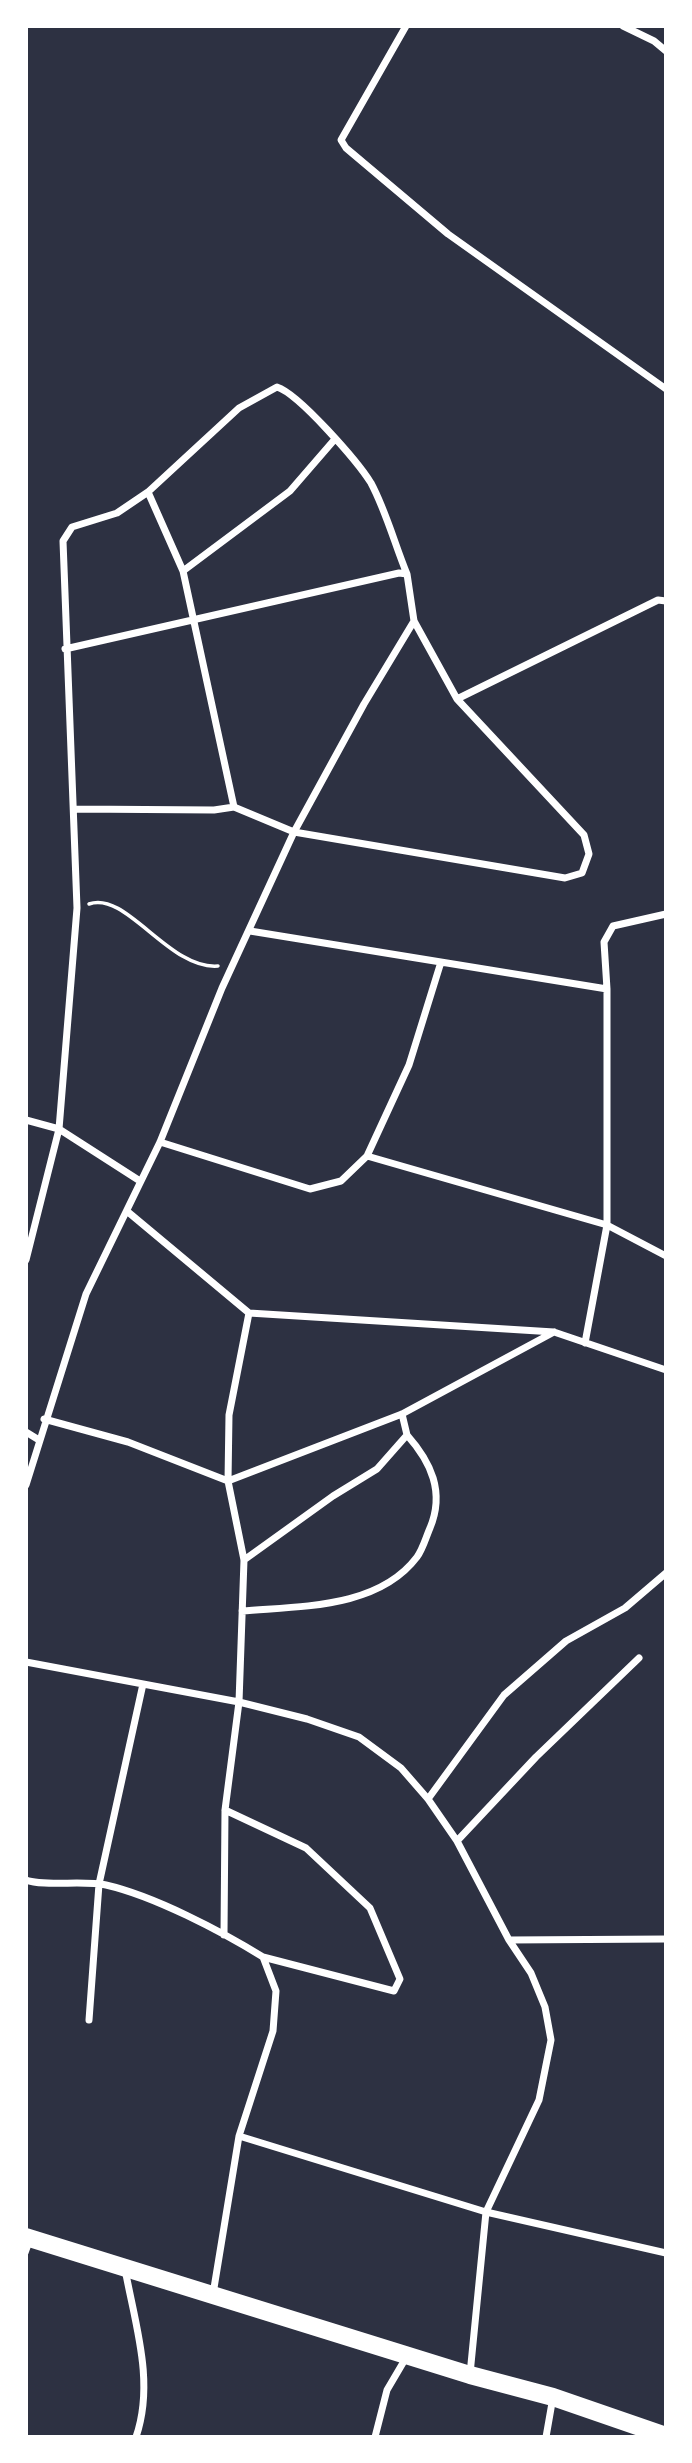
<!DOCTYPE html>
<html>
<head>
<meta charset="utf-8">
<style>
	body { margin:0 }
	#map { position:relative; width:692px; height:2463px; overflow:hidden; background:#2d3142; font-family:"Sofia Sans Condensed",sans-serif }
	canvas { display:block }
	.frame { position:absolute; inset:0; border:28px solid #fff; pointer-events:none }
</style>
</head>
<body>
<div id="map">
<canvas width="692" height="2463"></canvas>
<div class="frame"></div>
</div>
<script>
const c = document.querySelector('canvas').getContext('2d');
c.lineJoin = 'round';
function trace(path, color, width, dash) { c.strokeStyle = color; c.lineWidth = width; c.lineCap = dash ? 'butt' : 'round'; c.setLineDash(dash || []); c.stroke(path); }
const path = new Path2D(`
	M 89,904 C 126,890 169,970 218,966`);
const service = new Path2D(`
	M 26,2253 L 30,2242`);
const minor = new Path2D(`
	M 406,26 L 341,140 L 346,148 L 448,234 L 666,389
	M 623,26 L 654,41 L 666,51
	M 148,492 L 239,408 L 277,387 C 299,394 358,462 371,483 C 386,511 395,545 407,574
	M 183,571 L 290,491 L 335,439
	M 65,649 L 399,573 L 407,574 L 414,621 L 457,699 L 584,835 L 589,854 L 582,873 L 565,878 L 294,832 L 234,807
	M 457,699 L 658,600 L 666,601
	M 250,931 L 607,989
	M 26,1120 L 59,1129 L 140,1181
	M 160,1142 L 310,1189 L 341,1181 L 367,1156 L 409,1065 L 441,962
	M 367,1156 L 607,1225 L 666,1256
	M 128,1212 L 249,1313 L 229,1415 L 228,1481 L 244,1560 L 239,1702 L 225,1810 L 224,1935
	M 26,1260 L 59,1129 L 77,908 L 63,541 L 72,527 L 117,513 L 148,492 L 183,571 L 234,807 L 214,810 L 75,809
	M 249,1313 L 554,1332 L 666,1370
	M 585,1343 L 607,1225 L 607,989 L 604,942 L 613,926 L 666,914
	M 44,1419 L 128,1442 L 228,1481 L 402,1414 L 554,1332
	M 26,1432 L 39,1440
	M 26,1485 L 86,1294 L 160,1142 L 222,988 L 294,832 L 364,704 L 414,621
	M 244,1560 L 333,1496 L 377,1469 L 407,1435 L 402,1414
	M 242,1611 C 299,1606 378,1609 417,1557 C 423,1549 426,1537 430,1528 C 445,1492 431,1462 407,1435
	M 26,1662 L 239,1702 L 307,1719 L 359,1737 L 401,1768 L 428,1799 L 457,1841 L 509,1940 L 531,1973 L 545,2007 L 551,2040 L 539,2100 L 486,2212 L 470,2374
	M 428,1799 L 504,1695 L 566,1641 L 625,1608 L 666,1573
	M 225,1810 L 306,1848 L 370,1908 L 400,1979 L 394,1991 L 263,1957
	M 457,1841 L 536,1757 L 639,1658
	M 26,1880 C 44,1887 83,1880 106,1885 C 154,1896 221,1931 263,1957 L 276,1991 L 273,2031 L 239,2136 L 213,2294
	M 509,1940 L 666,1939
	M 89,2020 L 99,1884 L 143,1684
	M 239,2136 L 486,2212 L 666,2253
	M 125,2269 C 135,2324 155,2382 136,2437
	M 375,2437 L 387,2390 L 407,2356
	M 546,2437 L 553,2397`);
const primary = new Path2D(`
	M 26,2237 L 470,2375 L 553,2397 L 666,2436`);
trace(path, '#fff', 3.5);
trace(service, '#fff', 5);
trace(minor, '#fff', 7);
trace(primary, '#fff', 18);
</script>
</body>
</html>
